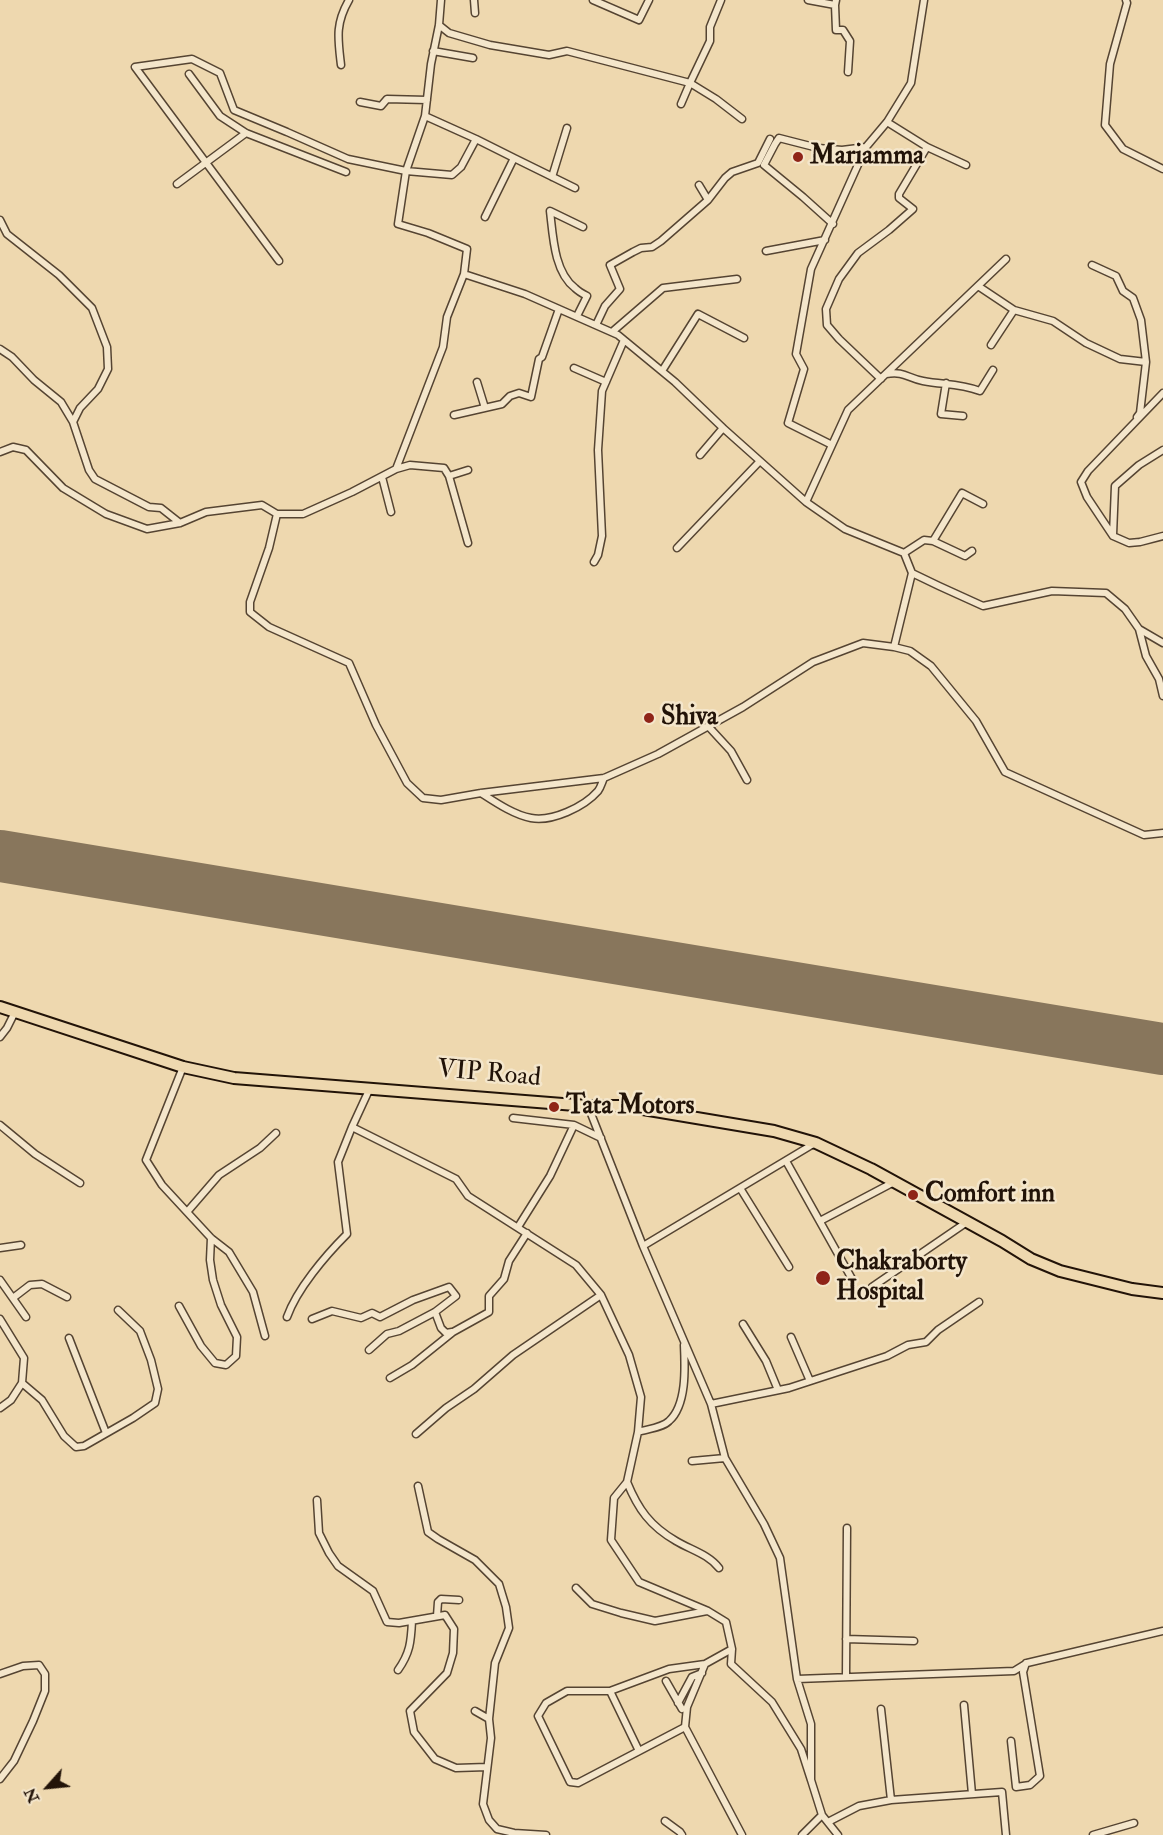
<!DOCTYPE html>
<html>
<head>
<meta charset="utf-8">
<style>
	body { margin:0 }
	#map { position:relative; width:1163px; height:1835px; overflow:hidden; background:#eed8af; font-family:"IM FELL Double Pica",serif }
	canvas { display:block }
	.north { position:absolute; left:18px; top:1757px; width:60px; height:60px; -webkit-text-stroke:4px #f4e6cb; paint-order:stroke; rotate:243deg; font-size:16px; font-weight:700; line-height:24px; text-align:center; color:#221308 }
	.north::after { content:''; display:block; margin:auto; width:21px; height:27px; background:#221308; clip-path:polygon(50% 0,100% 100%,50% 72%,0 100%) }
</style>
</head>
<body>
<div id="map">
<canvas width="1163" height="1835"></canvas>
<div class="north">N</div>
</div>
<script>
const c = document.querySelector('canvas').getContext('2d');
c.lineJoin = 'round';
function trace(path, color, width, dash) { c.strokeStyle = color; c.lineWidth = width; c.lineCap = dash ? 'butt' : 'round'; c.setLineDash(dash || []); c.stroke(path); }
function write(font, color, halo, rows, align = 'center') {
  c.font = font + ' "IM FELL Double Pica",serif'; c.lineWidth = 5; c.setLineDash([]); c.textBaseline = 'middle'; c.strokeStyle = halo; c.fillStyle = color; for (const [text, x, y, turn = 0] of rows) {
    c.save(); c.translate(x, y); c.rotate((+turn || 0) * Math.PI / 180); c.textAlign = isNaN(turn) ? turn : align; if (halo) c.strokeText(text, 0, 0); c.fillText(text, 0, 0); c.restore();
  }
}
const runway = new Path2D(`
	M 0,856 L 1163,1049`);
const minor = new Path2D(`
	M 474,0 L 475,13
	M 593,0 L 639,20 L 649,0
	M 808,0 L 835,5 L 836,0
	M 1126,0 L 1127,3 L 1110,64 L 1105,125 L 1123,149 L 1163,169
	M 835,5 L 836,30 L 843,30 L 850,41 L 848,72
	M 439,25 L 449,33 L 490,45 L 549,55 L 567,51 L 690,83 L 710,41 L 710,27 L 721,0
	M 433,51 L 473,58
	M 341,65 C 338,39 335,24 349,0
	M 189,74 L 220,116 L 246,133 L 346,172
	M 360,102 L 381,106 L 387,99 L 427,100
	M 681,104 L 690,83 L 716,99 L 742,119
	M 425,116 L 476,139
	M 887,122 L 927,147 L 966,165
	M 514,158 L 575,188
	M 552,177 L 567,128
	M 177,184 L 246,133
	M 699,185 L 708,200
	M 485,217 L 514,158 L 476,139 L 461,167 L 452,175 L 406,171 L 398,224 L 428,233 L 467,249 L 464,274 L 525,294 L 618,335 L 675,382 L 723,428 L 806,502 L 845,529 L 904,553 L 912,573 L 939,586 L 983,606 L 1052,591 L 1106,593 L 1125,609 L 1139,629 L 1146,656 L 1159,679 L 1163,696
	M 0,220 L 7,234 L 59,275 L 92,308 L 107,347 L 108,369 L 98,389 L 80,408 L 73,422
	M 833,224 L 803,197 L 764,165 L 775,144 L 779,138 L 818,148 L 842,150 L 866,147
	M 766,251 L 825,240
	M 279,261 L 135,67 L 192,59 L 220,73 L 234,110 L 287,132 L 348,159 L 406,171 L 425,116 L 431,64 L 439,25 L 441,0
	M 1092,265 L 1116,276 L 1123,291 L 1133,298 L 1141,320 L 1146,362 L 1140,413 L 1137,417
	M 978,286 L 1014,310 L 1053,321 L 1086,343 L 1120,359 L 1146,362
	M 577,316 L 587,296 C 583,294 578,291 575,288 C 554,272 553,236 550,211 L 583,227
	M 596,325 L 605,306 L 620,289 L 610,265 L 633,252 L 641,248 L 652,247 L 661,241 L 708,200 L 725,178 L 732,172 L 758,163 L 770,139
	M 612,332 L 663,288 L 737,279
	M 991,345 L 1014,310
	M 0,349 L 12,357 L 34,380 L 61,402 L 73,422 L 89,470 L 95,479 L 149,507 L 161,508 L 180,523
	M 574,368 L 606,382
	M 662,371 L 698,314 L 744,338
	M 886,374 C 905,371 907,378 923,381 C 944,385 958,383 980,391 L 993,370
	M 881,379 L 839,339 L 827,325 L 826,309 L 839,279 L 858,253 L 889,230 L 913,209 L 899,198 L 899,194 L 927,147
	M 477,382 L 485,408
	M 946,383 L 941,414 L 963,416
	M 1163,393 L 1088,471 L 1081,482 L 1087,497 L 1113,536 L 1129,543 L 1140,542 L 1163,536
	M 454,415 L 502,404 L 510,396 L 519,393 L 531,397 L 539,359 L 542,357 L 559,309
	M 832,445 L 788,423 L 804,369 L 796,354 L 811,269 L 866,147 L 887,122 L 911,83 L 924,0
	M 0,452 L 13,447 L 26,450 L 63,488 L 106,514 L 147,529 L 180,523 L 206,512 L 262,505 L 277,514 L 269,548 L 250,602 L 250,612 L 269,627 L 349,663 L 376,725 L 407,783 L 423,798 L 441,800 L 481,793 L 604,778 L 658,754 L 743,707 L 813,662 L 863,643 L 894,647 L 910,651 L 931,666 L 976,721 L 1005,772 L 1144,835 L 1163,833
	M 700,455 L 723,428
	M 396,469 L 410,465 L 444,468 L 449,476 L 468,543
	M 449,476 L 468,470
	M 382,477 L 391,512
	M 806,502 L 848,410 L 1006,259
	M 277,514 L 303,514 L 352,492 L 396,469 L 443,347 L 447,317 L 464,274
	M 1113,535 L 1115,486 L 1139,465 L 1163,450
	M 933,541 L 962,493 L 983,504
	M 677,548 L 760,461
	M 904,553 L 924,540 L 933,541 L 965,556 L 972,551
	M 594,562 L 598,555 L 602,536 L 598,450 L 602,391 L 624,340
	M 1139,629 L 1163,643
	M 894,647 L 912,573
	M 708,726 L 731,751 L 747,780
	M 481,793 C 495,802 514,815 531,818 C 552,822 584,807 598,791 C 601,787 602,782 604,778
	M 0,1037 L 7,1028 L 15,1012
	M 183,1067 L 146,1160 L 162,1185 L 211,1238 L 229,1252 L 253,1292 L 265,1336
	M 588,1106 L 643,1246 L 711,1404 L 725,1458 L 764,1524 L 780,1558 L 797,1679 L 811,1724 L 811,1780 L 822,1815 L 838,1835
	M 513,1118 L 574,1125 L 601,1138
	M 0,1125 L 35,1154 L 80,1183
	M 352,1127 L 456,1179 L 468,1196 L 576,1265 L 601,1295 L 629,1355 L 641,1397 L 638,1432 L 627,1482 L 614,1498 L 611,1540 L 639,1582 L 708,1611 L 726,1622 L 732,1649 L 731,1664 L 772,1702 L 801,1749 L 811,1780
	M 786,1161 L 852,1279
	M 740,1188 L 789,1267
	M 187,1212 L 219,1175 L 260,1148 L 276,1133
	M 820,1221 L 894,1182
	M 518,1227 L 550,1176 L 574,1125
	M 643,1246 L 815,1143
	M 0,1248 L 21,1245
	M 0,1280 L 26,1317
	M 872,1287 L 967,1222
	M 13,1298 L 30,1285 L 42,1284 L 67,1297
	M 179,1306 L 201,1346 L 215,1363 L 226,1365 L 236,1356 L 237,1337 L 221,1305 L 213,1280 L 210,1260 L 211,1238
	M 435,1312 L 441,1328 L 446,1333 L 452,1332
	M 287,1317 C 297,1289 325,1256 347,1234 L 338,1162 L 352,1127 L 370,1088
	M 0,1319 L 24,1358 L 22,1383 L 11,1400 L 0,1408
	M 312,1319 L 332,1311 L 361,1318 L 372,1313 L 380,1317 L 413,1300 L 449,1287 L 456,1296 L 435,1312 L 399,1331 L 387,1334 L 369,1350
	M 743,1324 L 766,1361 L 778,1390
	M 791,1337 L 810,1381
	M 69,1338 L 106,1433
	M 390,1378 L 412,1365 L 453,1332 L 489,1312 L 489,1296 L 504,1279 L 509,1261 L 527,1233
	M 22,1383 L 42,1400 L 64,1436 L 76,1447 L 84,1446 L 133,1418 L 155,1403 L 158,1389 L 151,1360 L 140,1331 L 118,1310
	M 711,1404 L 789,1388 L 887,1356 L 908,1345 L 926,1342 L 938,1330 L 979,1302
	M 638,1432 C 647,1429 662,1428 669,1421 C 687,1405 685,1367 684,1345
	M 416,1434 L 446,1408 L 474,1389 L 513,1355 L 601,1295
	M 692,1461 L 725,1458
	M 627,1482 C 638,1509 650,1526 676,1541 C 691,1550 708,1554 719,1568
	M 418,1486 L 428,1532 L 438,1539 L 475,1560 L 499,1584 L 506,1607 L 509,1628 L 495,1663 L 489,1719 L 491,1738 L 483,1804 L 489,1820 L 497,1829 L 514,1833 L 546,1835
	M 317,1500 L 319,1533 L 329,1553 L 338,1566 L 373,1591 L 387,1622 L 399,1623 L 445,1615 L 454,1629 L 453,1653 L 447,1673 L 410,1711 L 414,1732 L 435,1759 L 456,1768 L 487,1767
	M 576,1588 L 592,1604 L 621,1613 L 655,1621 L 707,1611
	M 437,1616 L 438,1602 L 441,1599 L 459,1600
	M 846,1639 L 914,1641
	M 732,1649 L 705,1664 L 687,1707 L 685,1727 L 742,1835
	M 398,1670 C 410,1653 411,1642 412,1621
	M 0,1674 L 23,1666 L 39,1665 L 45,1674 L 45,1691 L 33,1721 L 14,1761 L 0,1779
	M 846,1676 L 847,1528
	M 797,1679 L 1014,1671 L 1027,1663 L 1163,1631
	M 666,1681 L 682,1709
	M 610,1691 L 639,1751
	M 678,1703 L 692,1677 L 702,1673
	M 964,1705 L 972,1794
	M 881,1709 L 891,1800
	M 475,1711 L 489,1719
	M 685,1727 L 578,1783 L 570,1782 L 538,1716 L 546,1703 L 567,1691 L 610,1691 L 669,1669 L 705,1664
	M 1011,1741 L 1016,1787 L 1030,1785 L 1040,1776 L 1023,1672 L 1026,1663
	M 665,1821 L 680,1832 L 682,1835
	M 828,1822 L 859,1806 L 891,1800 L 1002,1792 L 1006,1835
	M 802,1835 L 822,1815
	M 1093,1835 L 1134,1823`);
const trunk = new Path2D(`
	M 0,1007 L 183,1067 L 234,1078 L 588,1106 L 625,1106 L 774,1131 L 816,1143 L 871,1169 L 1002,1241 L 1031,1259 L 1060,1271 L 1132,1289 L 1163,1293`);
const markers = [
	[798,157,6,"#8f2418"],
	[649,718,6,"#8f2418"],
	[554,1107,6,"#8f2418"],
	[913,1195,6,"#8f2418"],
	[823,1278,8,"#8f2418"]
];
const poiNames = [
	["Mariamma",810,157],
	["Shiva",661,718],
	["Tata Motors",566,1107],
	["Comfort inn",925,1195],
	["Chakraborty",836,1263],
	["Hospital",836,1293]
];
const streetNames = [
	["VIP Road",489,1075,5]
];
trace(runway, '#88765c', 52);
trace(minor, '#554432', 9);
trace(trunk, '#221308', 14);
trace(minor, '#f4e6cb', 6);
trace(trunk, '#eed8af', 10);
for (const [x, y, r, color] of markers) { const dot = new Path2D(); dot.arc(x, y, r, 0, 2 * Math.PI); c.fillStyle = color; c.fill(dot); trace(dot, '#f4e6cb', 2); }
write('bold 26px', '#221308', '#f4e6cb', poiNames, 'left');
write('26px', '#221308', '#f4e6cb', streetNames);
</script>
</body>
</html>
